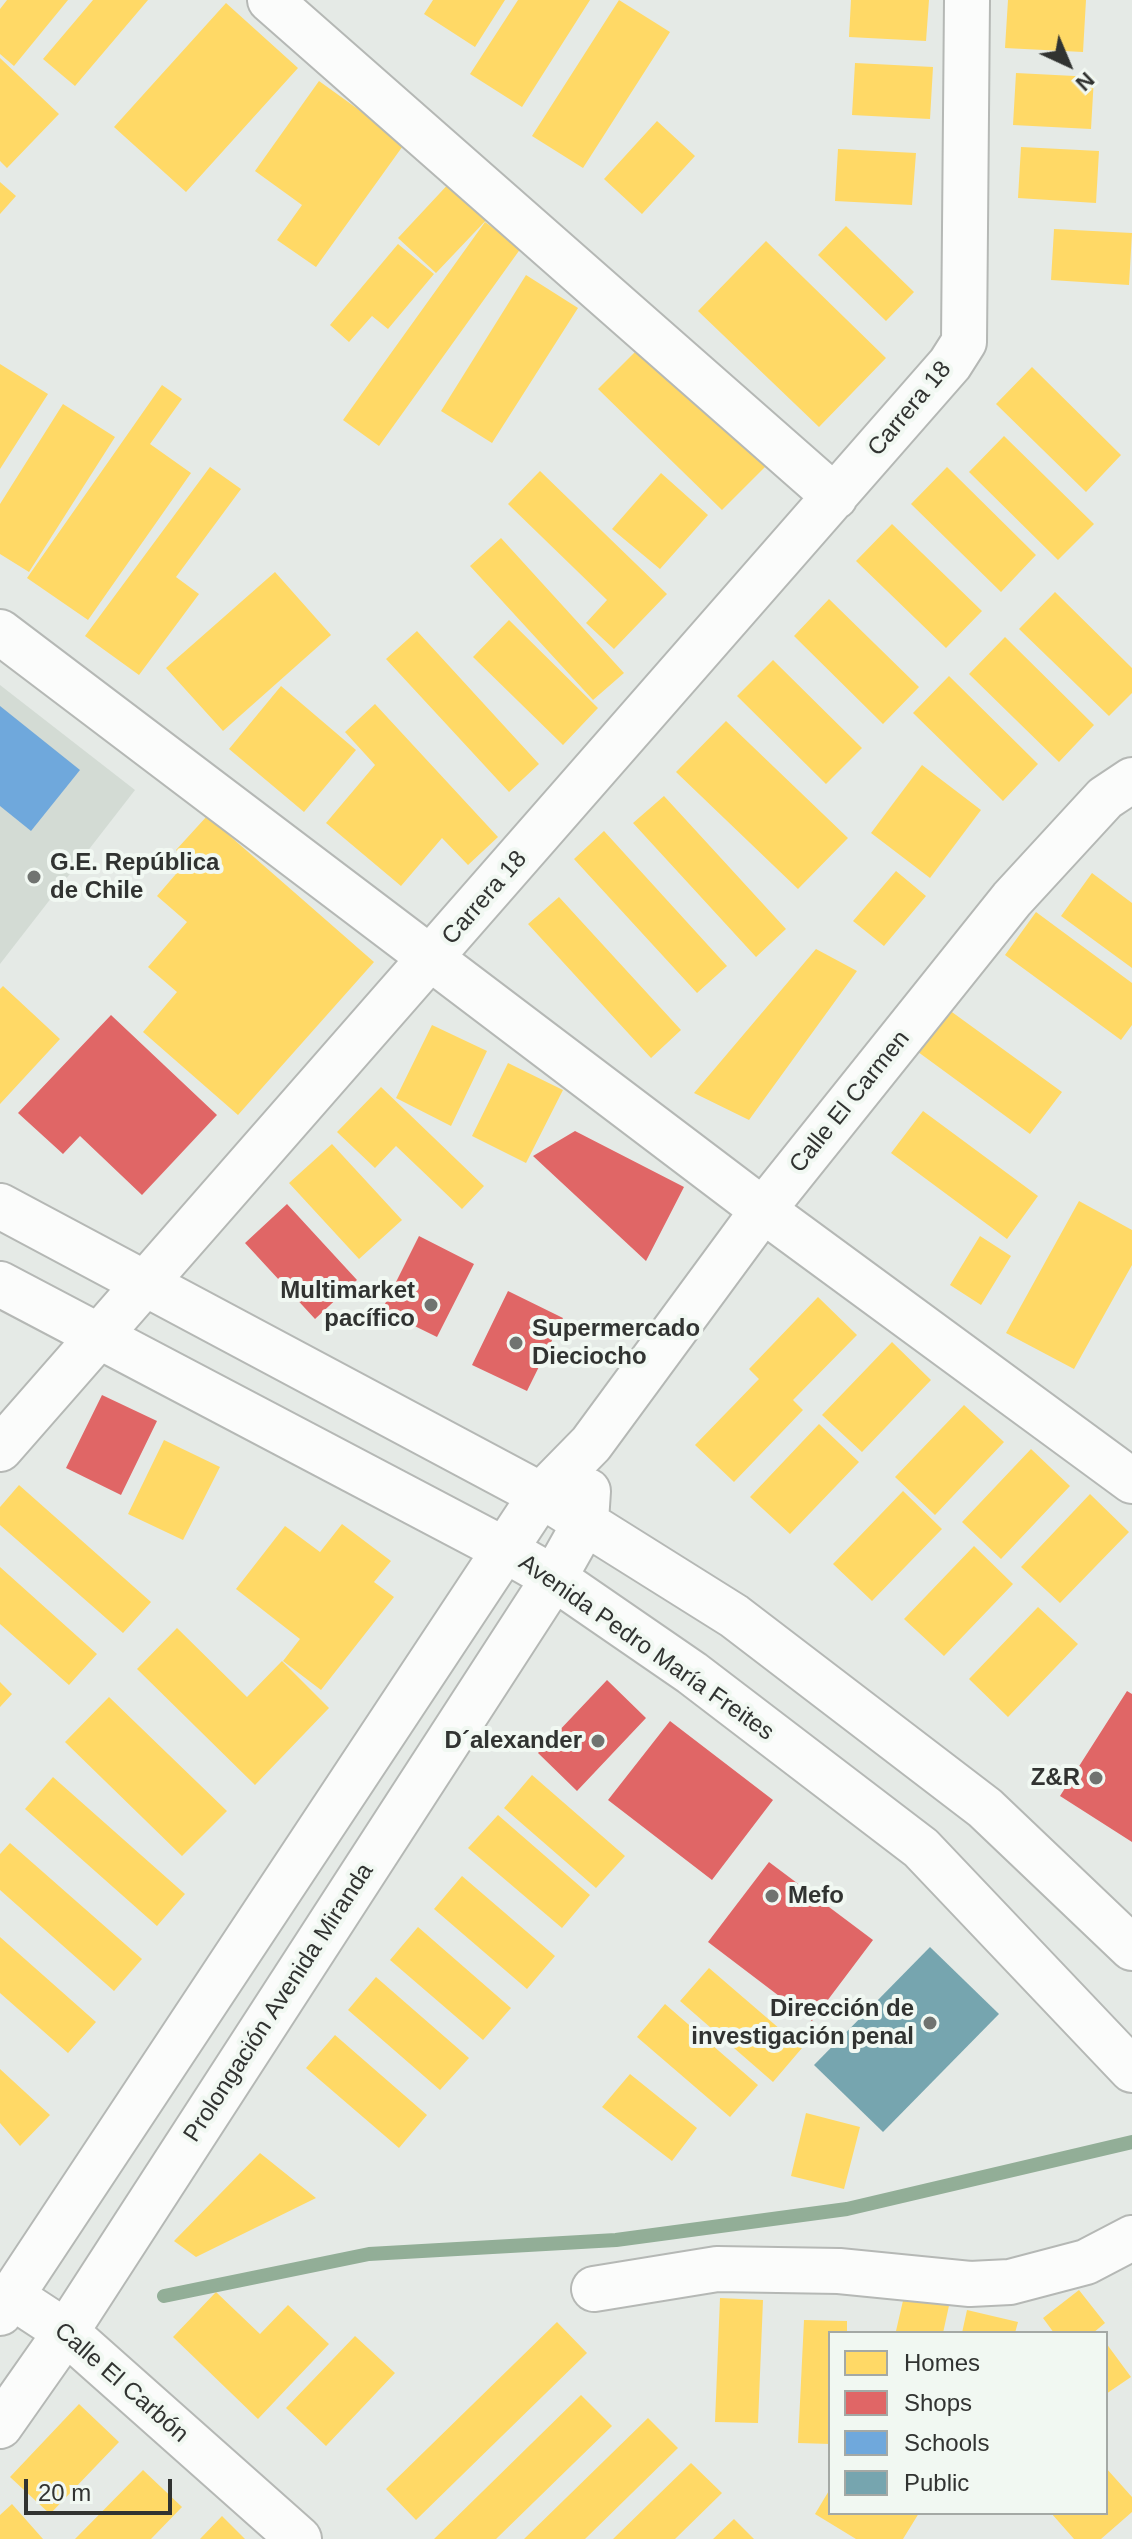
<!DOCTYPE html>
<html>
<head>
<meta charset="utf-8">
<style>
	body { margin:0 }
	#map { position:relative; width:1132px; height:2539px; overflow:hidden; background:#e5eae6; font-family:Arial,sans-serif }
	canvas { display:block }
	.legend { position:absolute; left:828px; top:2331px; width:280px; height:184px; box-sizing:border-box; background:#f1f8f2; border:2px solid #a4a9a5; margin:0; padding:10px 14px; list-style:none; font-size:24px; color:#313331 }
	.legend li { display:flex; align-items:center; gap:16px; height:40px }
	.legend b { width:40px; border:2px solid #a4a9a5 }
	.north { position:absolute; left:1028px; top:24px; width:80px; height:80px; -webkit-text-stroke:6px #f1f8f2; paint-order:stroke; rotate:136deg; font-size:22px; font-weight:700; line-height:32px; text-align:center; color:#313331 }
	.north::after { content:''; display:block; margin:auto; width:28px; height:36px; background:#313331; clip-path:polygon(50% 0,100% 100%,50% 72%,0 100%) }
	.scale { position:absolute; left:24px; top:2479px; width:148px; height:36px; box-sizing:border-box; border:4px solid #313331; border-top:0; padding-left:10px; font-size:24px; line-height:28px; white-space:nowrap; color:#313331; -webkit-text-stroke:6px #f1f8f2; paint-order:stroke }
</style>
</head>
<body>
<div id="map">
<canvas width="1132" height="2539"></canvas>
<ul class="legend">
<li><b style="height:22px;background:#ffd966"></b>Homes</li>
<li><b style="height:22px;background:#e06666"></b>Shops</li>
<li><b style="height:22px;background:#6fa8dc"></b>Schools</li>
<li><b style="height:22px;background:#76a5af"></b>Public</li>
</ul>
<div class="north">N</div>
<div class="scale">20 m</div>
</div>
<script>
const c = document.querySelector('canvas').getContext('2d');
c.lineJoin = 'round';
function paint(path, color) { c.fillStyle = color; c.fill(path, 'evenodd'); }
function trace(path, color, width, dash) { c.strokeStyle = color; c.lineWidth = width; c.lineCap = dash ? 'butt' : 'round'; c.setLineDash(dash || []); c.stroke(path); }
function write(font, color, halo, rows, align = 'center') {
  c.font = font + ' Arial,sans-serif'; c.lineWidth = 8; c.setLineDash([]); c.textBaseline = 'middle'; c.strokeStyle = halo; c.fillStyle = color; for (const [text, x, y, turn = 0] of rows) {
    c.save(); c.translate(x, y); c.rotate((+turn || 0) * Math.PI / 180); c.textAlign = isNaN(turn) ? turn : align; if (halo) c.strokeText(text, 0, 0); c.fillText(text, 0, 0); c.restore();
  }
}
const built = new Path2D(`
	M 0,685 L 135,790 L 0,964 Z`);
const homes = new Path2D(`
	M 7,0 L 68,0 L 14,66 L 0,54 L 0,9 Z
	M 93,0 L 148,0 L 75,86 L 43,59 Z
	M 433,0 L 505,0 L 475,47 L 424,14 Z
	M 518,0 L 590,0 L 522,107 L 470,74 Z
	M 619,0 L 670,32 L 583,168 L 532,136 Z
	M 851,0 L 929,0 L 926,41 L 849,37 Z
	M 1008,0 L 1086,0 L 1083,52 L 1005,48 Z
	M 226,3 L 298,68 L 186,192 L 114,127 Z
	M 0,58 L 59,114 L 7,168 L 0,161 Z
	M 855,63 L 933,67 L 930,119 L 852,115 Z
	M 1016,73 L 1094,77 L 1091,129 L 1013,125 Z
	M 319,81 L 405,143 L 316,267 L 277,240 L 302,205 L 255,171 Z
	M 657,121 L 695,156 L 642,214 L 604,179 Z
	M 1021,147 L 1099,151 L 1096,203 L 1018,198 Z
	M 838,149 L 916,153 L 912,205 L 835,201 Z
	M 453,179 L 491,215 L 436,273 L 398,238 Z
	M 0,182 L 16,196 L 0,214 Z
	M 485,222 L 521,248 L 379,446 L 343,420 Z
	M 846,226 L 914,292 L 886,321 L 818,255 Z
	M 1054,229 L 1132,233 L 1129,285 L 1051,280 Z
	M 766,241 L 886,358 L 819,427 L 698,311 Z
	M 398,244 L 434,274 L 388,329 L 372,316 L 349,342 L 330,325 Z
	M 526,275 L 578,308 L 492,443 L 441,411 Z
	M 643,344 L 766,466 L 722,510 L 598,389 Z
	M 0,364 L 48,394 L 0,469 Z
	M 1032,367 L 1121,455 L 1086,492 L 996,404 Z
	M 162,385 L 182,399 L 150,444 L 191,473 L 88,620 L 27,578 Z
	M 63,404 L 115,437 L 29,572 L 0,554 L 0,504 Z
	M 1004,436 L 1094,524 L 1058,560 L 969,472 Z
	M 210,467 L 241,489 L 176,577 L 199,594 L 139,675 L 85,636 Z
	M 947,467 L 1036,555 L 1001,592 L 911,504 Z
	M 540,471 L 667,594 L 614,649 L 586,623 L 607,600 L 508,504 Z
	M 661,473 L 708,515 L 660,569 L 612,529 Z
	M 892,524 L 982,611 L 946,648 L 856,561 Z
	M 501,538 L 624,673 L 593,700 L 470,566 Z
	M 275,572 L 331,635 L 223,731 L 166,668 Z
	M 1055,592 L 1132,668 L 1132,693 L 1109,716 L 1019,629 Z
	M 829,599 L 919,687 L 883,724 L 794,636 Z
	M 509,620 L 598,708 L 563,745 L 473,657 Z
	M 417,631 L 539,764 L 509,792 L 386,659 Z
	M 1005,637 L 1094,725 L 1059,762 L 969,674 Z
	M 773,660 L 862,748 L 826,784 L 737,696 Z
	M 949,676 L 1038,764 L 1003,801 L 913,713 Z
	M 281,686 L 356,750 L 304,812 L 229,749 Z
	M 375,704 L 498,837 L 468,865 L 442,838 L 401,886 L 326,823 L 375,765 L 345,732 Z
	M 726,721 L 848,838 L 798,889 L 676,772 Z
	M 922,765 L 981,810 L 930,878 L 871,833 Z
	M 664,796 L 786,929 L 756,957 L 633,823 Z
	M 207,816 L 374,962 L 238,1115 L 143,1032 L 177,992 L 148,967 L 187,922 L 157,896 L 188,860 L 176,850 Z
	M 604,831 L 727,966 L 697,993 L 574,859 Z
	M 896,871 L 926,896 L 884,946 L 853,921 Z
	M 1092,873 L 1132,903 L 1132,968 L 1061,916 Z
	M 559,897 L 681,1030 L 651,1058 L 528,924 Z
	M 1036,912 L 1132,983 L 1132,1025 L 1121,1040 L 1005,955 Z
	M 816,949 L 857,971 L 749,1120 L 694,1093 Z
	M 3,986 L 60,1039 L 0,1104 L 0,989 Z
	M 945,1007 L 1062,1092 L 1030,1134 L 914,1049 Z
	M 432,1025 L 487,1051 L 451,1126 L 396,1098 Z
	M 508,1063 L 563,1090 L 526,1163 L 472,1136 Z
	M 381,1087 L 484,1186 L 462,1209 L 396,1146 L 375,1168 L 337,1132 Z
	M 923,1111 L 1038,1196 L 1007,1239 L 891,1153 Z
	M 332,1144 L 402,1220 L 359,1259 L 289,1183 Z
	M 1079,1201 L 1132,1230 L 1132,1265 L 1074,1369 L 1006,1333 Z
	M 980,1236 L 1011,1256 L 981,1305 L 950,1285 Z
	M 818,1297 L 857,1335 L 793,1400 L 803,1410 L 734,1482 L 695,1445 L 759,1379 L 749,1369 Z
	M 892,1342 L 931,1380 L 862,1452 L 822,1415 Z
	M 964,1405 L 1004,1442 L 935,1515 L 895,1477 Z
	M 819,1424 L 859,1462 L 790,1534 L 750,1497 Z
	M 164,1440 L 220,1467 L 183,1540 L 128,1514 Z
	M 1031,1449 L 1070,1486 L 1001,1559 L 962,1522 Z
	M 19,1485 L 151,1602 L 123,1633 L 0,1525 L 0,1507 Z
	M 903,1491 L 942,1529 L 872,1601 L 833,1564 Z
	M 1090,1494 L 1129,1532 L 1060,1603 L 1021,1567 Z
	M 342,1524 L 391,1561 L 374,1582 L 394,1597 L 321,1690 L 283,1661 L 300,1639 L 236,1589 L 285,1526 L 320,1552 Z
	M 974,1546 L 1013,1584 L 944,1656 L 904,1619 Z
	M 0,1567 L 97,1654 L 69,1685 L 0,1624 Z
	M 1038,1607 L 1078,1644 L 1008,1717 L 969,1679 Z
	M 177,1628 L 247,1697 L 282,1661 L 329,1708 L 255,1785 L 137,1669 Z
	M 0,1682 L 12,1694 L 0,1707 Z
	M 109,1697 L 227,1811 L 182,1856 L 65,1742 Z
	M 532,1775 L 625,1856 L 596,1888 L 504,1808 Z
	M 53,1777 L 185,1894 L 157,1926 L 25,1809 Z
	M 498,1815 L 590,1895 L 562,1928 L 468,1848 Z
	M 10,1843 L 142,1959 L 114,1991 L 0,1890 L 0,1854 Z
	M 462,1876 L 555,1956 L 527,1989 L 434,1909 Z
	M 418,1927 L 511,2008 L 483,2040 L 390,1960 Z
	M 0,1937 L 96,2022 L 68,2053 L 0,1993 Z
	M 709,1968 L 802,2048 L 773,2082 L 680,2001 Z
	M 376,1977 L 469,2058 L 440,2090 L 348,2010 Z
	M 665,2004 L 758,2085 L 730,2117 L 637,2037 Z
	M 335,2035 L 427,2115 L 399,2148 L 306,2068 Z
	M 0,2069 L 50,2115 L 20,2146 L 0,2123 Z
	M 630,2074 L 697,2128 L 672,2161 L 602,2107 Z
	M 806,2113 L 860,2127 L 844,2189 L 791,2176 Z
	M 260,2153 L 316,2198 L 196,2257 L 174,2241 Z
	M 1079,2290 L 1105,2323 L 1093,2333 L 1054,2333 L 1043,2318 Z
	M 216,2292 L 260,2334 L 288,2305 L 329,2344 L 258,2419 L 173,2337 Z
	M 905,2292 L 950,2301 L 943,2333 L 896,2331 Z
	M 720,2298 L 763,2300 L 758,2423 L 715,2422 Z
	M 967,2310 L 1018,2322 L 1015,2333 L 962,2333 Z
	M 804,2320 L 847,2321 L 847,2333 L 830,2333 L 830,2444 L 798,2443 Z
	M 557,2322 L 587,2353 L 416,2520 L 386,2489 Z
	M 355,2336 L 395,2373 L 326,2446 L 286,2408 Z
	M 1106,2343 L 1131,2377 L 1106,2394 Z
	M 581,2395 L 612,2426 L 496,2539 L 434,2539 Z
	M 79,2404 L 119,2442 L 50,2514 L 10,2477 Z
	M 648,2418 L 678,2448 L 585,2539 L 524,2539 Z
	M 691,2463 L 722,2493 L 675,2539 L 613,2539 Z
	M 1106,2468 L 1132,2497 L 1132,2512 L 1101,2539 L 1074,2539 L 1051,2513 L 1106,2513 Z
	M 143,2470 L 182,2507 L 151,2539 L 75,2539 Z
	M 830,2489 L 830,2513 L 919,2513 L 903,2539 L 856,2539 L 815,2514 Z
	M 12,2504 L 43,2539 L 0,2539 L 0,2515 Z
	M 222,2516 L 245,2539 L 200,2539 Z
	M 734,2519 L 754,2539 L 713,2539 Z`);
const shops = new Path2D(`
	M 111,1015 L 217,1115 L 142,1195 L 80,1136 L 63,1154 L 18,1113 Z
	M 575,1131 L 684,1187 L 646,1261 L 533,1156 Z
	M 287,1204 L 357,1280 L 315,1319 L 245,1243 Z
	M 419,1236 L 474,1264 L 437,1337 L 382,1310 Z
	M 508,1291 L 563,1318 L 527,1391 L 472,1365 Z
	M 102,1395 L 157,1421 L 121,1495 L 66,1468 Z
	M 607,1680 L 646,1718 L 577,1791 L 538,1753 Z
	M 1127,1691 L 1132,1694 L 1132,1842 L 1060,1796 Z
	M 670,1721 L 773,1800 L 712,1880 L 608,1800 Z
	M 769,1862 L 873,1940 L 812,2021 L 708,1942 Z`);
const schools = new Path2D(`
	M 0,706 L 80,770 L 31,831 L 0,806 Z`);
const public = new Path2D(`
	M 930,1947 L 999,2014 L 883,2132 L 814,2065 Z`);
const stream = new Path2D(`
	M 164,2296 L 369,2254 L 616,2240 L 847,2209 L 1132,2142`);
const minor = new Path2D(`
	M 270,0 L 835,497
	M 0,632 L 763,1210 L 1132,1481
	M 0,1206 L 541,1495 L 734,1616 L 985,1808 L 1132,1948
	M 0,1284 L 503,1549 L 554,1578 L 692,1673 L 921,1848 L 1132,2070
	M 0,1449 L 950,364 L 964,342 L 967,0
	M 594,2289 L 717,2269 L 839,2271 L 970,2284 L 1010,2282 L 1086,2262 L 1132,2238
	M 11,2296 L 66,2332 L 299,2539
	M 0,2313 L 541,1495 L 591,1444 L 763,1210 L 1012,899 L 1105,798 L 1132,780
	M 0,2426 L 66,2332 L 554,1578 L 586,1521 L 588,1491`);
const markers = [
	[34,877,8,"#707370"],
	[431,1305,8,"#707370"],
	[516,1343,8,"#707370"],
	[598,1741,8,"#707370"],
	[1096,1778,8,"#707370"],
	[772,1896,8,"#707370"],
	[930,2023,8,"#707370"]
];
const streetNames = [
	["Carrera 18",910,409,-50],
	["Carrera 18",485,898,-49],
	["Calle El Carmen",850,1102,-51],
	["Avenida Pedro María Freites",646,1648,35],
	["Prolongación Avenida Miranda",279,2003,-57],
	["Calle El Carbón",121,2383,41]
];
const poiNames = [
	["G.E. República",50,863,"left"],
	["de Chile",50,891,"left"],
	["Multimarket",415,1291],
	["pacífico",415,1319],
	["Supermercado",532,1329,"left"],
	["Dieciocho",532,1357,"left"],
	["D´alexander",582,1741],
	["Z&R",1080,1778],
	["Mefo",788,1896,"left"],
	["Dirección de",914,2009],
	["investigación penal",914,2037]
];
paint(built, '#d3dbd4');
paint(homes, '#ffd966');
paint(shops, '#e06666');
paint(schools, '#6fa8dc');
paint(public, '#76a5af');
trace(stream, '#92ae97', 14);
trace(minor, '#b5b8b5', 48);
trace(minor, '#fbfcfb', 44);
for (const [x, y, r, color] of markers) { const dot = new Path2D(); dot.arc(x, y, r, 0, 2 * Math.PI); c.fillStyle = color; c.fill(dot); trace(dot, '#f1f8f2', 3); }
write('24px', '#313331', '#f1f8f2', streetNames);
write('bold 24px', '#313331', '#f1f8f2', poiNames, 'right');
</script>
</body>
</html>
